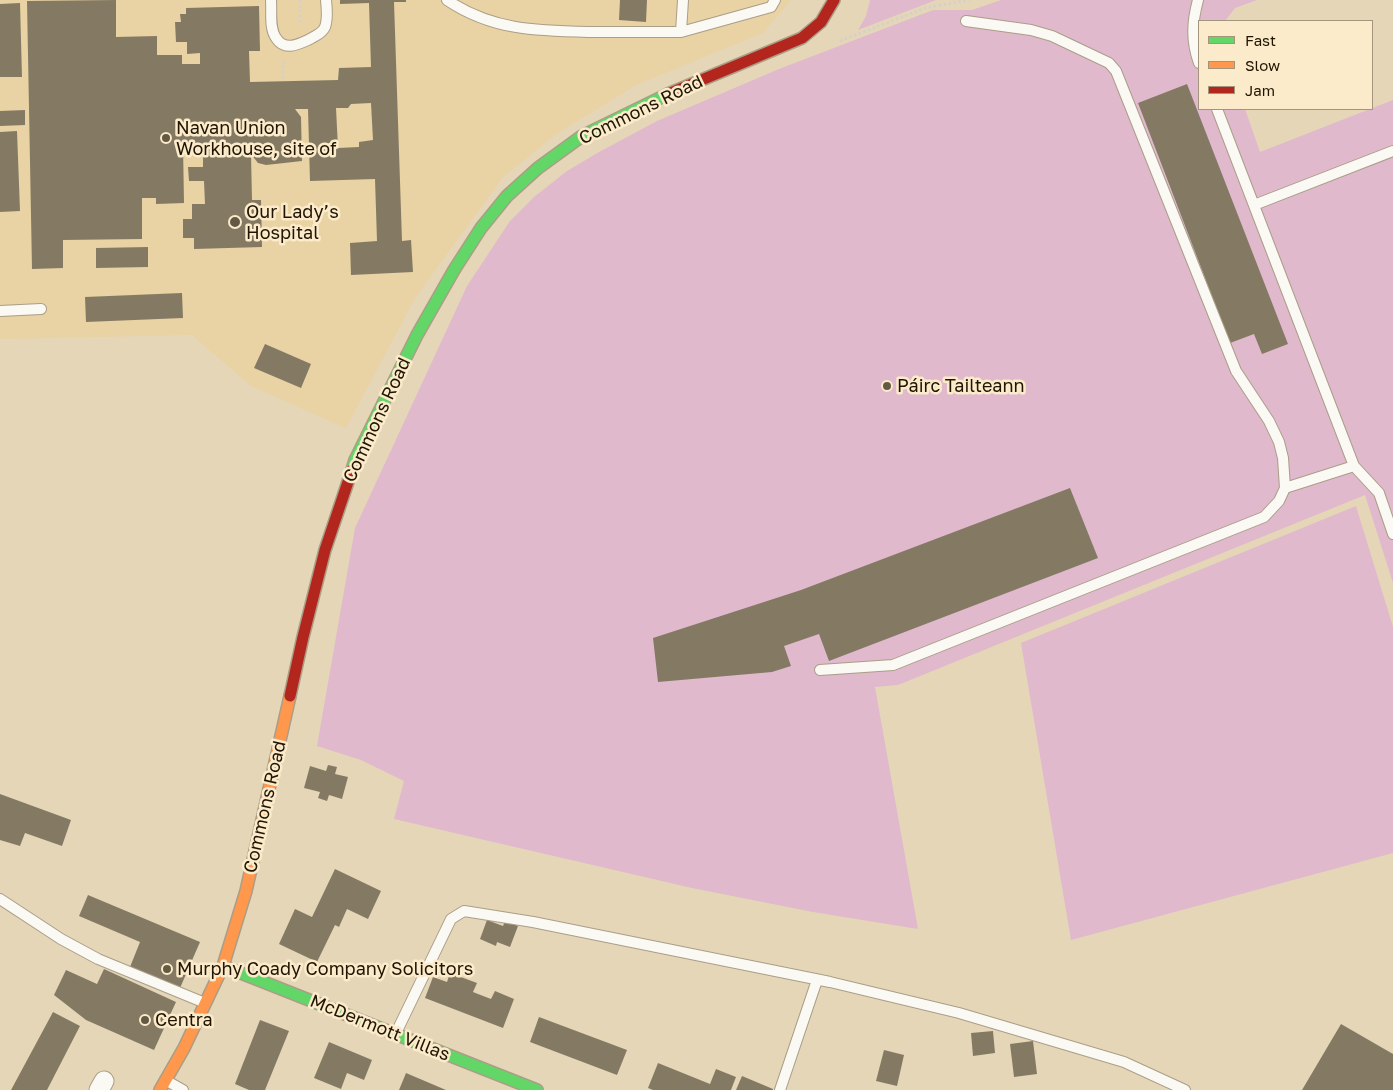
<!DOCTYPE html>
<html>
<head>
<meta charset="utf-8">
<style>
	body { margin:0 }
	#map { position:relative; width:1393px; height:1090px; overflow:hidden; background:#e5d6b8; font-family:"Golos Text",sans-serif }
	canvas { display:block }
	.legend { position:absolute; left:1198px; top:20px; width:175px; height:90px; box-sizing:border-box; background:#fbebcb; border:1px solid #a3957b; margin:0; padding:6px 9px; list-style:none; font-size:15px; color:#1f1502 }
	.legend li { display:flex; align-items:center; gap:10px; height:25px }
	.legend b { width:25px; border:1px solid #a3957b }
</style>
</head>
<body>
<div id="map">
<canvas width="1393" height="1090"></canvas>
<ul class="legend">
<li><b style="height:6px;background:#63d668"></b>Fast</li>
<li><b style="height:6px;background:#ff974d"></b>Slow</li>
<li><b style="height:6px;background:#b3261e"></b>Jam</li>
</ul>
</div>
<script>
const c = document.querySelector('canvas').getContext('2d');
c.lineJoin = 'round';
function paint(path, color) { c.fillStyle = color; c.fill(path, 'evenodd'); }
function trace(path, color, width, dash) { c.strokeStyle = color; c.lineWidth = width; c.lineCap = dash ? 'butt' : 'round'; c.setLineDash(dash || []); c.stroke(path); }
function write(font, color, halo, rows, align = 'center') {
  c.font = font + ' "Golos Text",sans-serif'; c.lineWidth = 5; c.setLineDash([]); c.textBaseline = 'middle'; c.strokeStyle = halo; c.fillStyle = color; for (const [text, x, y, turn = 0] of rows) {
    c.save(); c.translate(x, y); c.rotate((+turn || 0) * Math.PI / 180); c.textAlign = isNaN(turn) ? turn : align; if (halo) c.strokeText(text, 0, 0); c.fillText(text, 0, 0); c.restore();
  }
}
const built = new Path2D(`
	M 0,0 L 791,0 L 763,33 L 636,85 L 555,135 L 503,177 L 415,298 L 346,428 L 251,386 L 192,335 L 0,339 Z`);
const green = new Path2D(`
	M 870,0 L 936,0 L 858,30 L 866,16 Z
	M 1001,0 L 1257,0 L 1235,8 L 1225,21 L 1199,21 L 1199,109 L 1245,109 L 1260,152 L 1393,100 L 1393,583 L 1365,495 L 898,685 L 875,687 L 918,929 L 813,912 L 692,888 L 394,819 L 404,781 L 361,760 L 317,746 L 355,528 L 467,286 L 510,221 L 534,197 L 567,171 L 599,152 L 657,121 L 779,69 L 933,10 L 972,10 Z
	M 1356,506 L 1393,627 L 1393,853 L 1071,940 L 1021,643 Z`);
const building = new Path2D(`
	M 116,0 L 116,37 L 157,36 L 157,55 L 182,55 L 182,64 L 200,64 L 200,53 L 187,54 L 187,42 L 176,42 L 175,22 L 181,22 L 180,14 L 186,14 L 186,8 L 259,6 L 260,51 L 249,51 L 250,82 L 338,80 L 339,68 L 371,67 L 369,3 L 340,4 L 340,0 L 406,0 L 406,2 L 394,2 L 402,241 L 411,240 L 413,272 L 351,275 L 350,243 L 377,241 L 375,179 L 310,181 L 308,109 L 295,109 L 301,117 L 302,161 L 266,165 L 258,163 L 251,154 L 252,200 L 261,200 L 262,247 L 194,249 L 194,238 L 183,238 L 183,219 L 192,219 L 192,204 L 205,204 L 204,181 L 189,181 L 188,167 L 203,167 L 203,145 L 183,145 L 184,203 L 156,204 L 156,198 L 142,198 L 142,239 L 63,240 L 63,268 L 32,269 L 27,1 ZM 371,103 L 373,140 L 359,142 L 359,147 L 338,148 L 336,108 L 348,108 L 351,104 Z
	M 620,0 L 647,0 L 646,22 L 619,20 Z
	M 20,3 L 22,77 L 0,77 L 0,4 Z
	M 1187,84 L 1288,344 L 1262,354 L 1254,334 L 1230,343 L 1138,103 Z
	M 25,110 L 25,125 L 0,126 L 0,111 Z
	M 17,131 L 20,211 L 0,212 L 0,132 Z
	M 148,247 L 148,267 L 96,268 L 96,248 Z
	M 182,293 L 183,318 L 86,322 L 85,297 Z
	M 265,344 L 311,364 L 301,388 L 254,368 Z
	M 1070,488 L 1098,558 L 829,661 L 819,634 L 784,646 L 791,666 L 772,672 L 658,682 L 653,638 L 801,590 Z
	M 328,765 L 337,767 L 335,774 L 348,777 L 342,799 L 329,795 L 327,801 L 318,798 L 320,792 L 304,788 L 310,766 L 326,771 Z
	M 0,794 L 71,820 L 62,846 L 25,833 L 20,846 L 0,840 Z
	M 335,869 L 381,891 L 368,919 L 347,909 L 339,927 L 335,925 L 317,962 L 279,944 L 295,909 L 312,917 Z
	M 88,895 L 200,942 L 180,988 L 130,967 L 140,942 L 79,916 Z
	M 487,920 L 503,926 L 505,921 L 518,926 L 510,947 L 497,942 L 496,946 L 480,939 Z
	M 104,969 L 176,1002 L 154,1050 L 86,1020 L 54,995 L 66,970 L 97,984 Z
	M 450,973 L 477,983 L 473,992 L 478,994 L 491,999 L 495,991 L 514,999 L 503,1028 L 425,998 L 433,977 L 447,982 Z
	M 53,1012 L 80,1026 L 47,1090 L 11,1090 Z
	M 539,1017 L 627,1050 L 617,1075 L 530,1042 Z
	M 260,1020 L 289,1031 L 265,1090 L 249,1090 L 235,1084 Z
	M 1341,1024 L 1393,1054 L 1393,1090 L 1302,1090 Z
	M 993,1031 L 995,1053 L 973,1056 L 971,1033 Z
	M 1033,1041 L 1037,1074 L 1014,1077 L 1010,1044 Z
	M 329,1042 L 372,1060 L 364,1080 L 347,1073 L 341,1089 L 314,1078 Z
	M 884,1050 L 904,1055 L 897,1086 L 876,1081 Z
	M 658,1063 L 710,1084 L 716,1069 L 736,1077 L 731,1090 L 653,1090 L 648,1088 Z
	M 406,1073 L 446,1090 L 399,1090 Z
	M 742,1076 L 773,1089 L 773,1090 L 736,1090 Z`);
const path = new Path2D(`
	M 300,0 L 300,24
	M 840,41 L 925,8 L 969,0
	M 283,61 L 283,81`);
const lane = new Path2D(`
	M 271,0 C 272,12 269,28 276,38 C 285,52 299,44 310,39 C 316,35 322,34 325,27 C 328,19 327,9 326,0
	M 447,0 C 493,31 539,31 593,32 C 623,32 652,32 681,32 L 683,0
	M 1198,0 C 1192,22 1191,41 1199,63
	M 681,32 L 771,7 L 775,0
	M 1217,109 L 1354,466 L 1379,493 L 1393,534
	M 1254,205 L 1393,151
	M 0,311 L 41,309
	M 1285,488 L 1354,466
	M 820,670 L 893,665 L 1264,517 L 1279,501 L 1285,488 L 1283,458 L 1279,442 L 1269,421 L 1236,371 L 1116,71 L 1109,63 L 1052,36 L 1031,30 L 966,21
	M 0,899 L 61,939 L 98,959 L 205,1003
	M 396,1033 L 451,919 L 464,911 L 533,922 L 830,982 L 959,1013 L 1124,1062 L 1185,1090
	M 167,1081 L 183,1090
	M 780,1090 L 817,980`);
const street = new Path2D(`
	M 99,1090 L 104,1081`);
const fast = new Path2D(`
	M 352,470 L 355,460 L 417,335 L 454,270 L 481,228 L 507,196 L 538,168 L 582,136 L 668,94
	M 223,966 L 537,1090`);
const slow = new Path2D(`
	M 160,1090 L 184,1048 L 223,966 L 246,891 L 290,696`);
const jam = new Path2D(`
	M 668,94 L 802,38 L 821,22 L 834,0
	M 290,696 L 303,637 L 325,550 L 352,470`);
const markers = [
	[166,138,5,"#645942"],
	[235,222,6,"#645942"],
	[887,386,5,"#645942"],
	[167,969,5,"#645942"],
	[145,1020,5,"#645942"]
];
const streetNames = [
	["Commons Road",641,110,-26],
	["Commons Road",377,420,-65],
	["Commons Road",265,807,-77],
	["McDermott Villas",380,1028,22]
];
const poiNames = [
	["Navan Union",176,128],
	["Workhouse, site of",176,149],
	["Our Lady’s",246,212],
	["Hospital",246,233],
	["Páirc Tailteann",897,386],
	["Murphy Coady Company Solicitors",177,969],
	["Centra",155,1020]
];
paint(built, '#e9d2a3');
paint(green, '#e0b9cd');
paint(building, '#847a64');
trace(lane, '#aa9e87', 12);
trace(street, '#aa9e87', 21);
trace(fast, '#aa9e87', 14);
trace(slow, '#aa9e87', 14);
trace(jam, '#aa9e87', 14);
trace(path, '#d6d1c8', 3, [2.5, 2.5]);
trace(lane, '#fbf9f4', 10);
trace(street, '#fbf9f4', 19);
trace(fast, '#63d668', 11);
trace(slow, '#ff974d', 11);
trace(jam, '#b3261e', 11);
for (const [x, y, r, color] of markers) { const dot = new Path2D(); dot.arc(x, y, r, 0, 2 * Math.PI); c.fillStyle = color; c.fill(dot); trace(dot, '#fbebcb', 2); }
write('18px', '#1f1502', '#fbebcb', streetNames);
write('18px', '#1f1502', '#fbebcb', poiNames, 'left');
</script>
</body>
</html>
